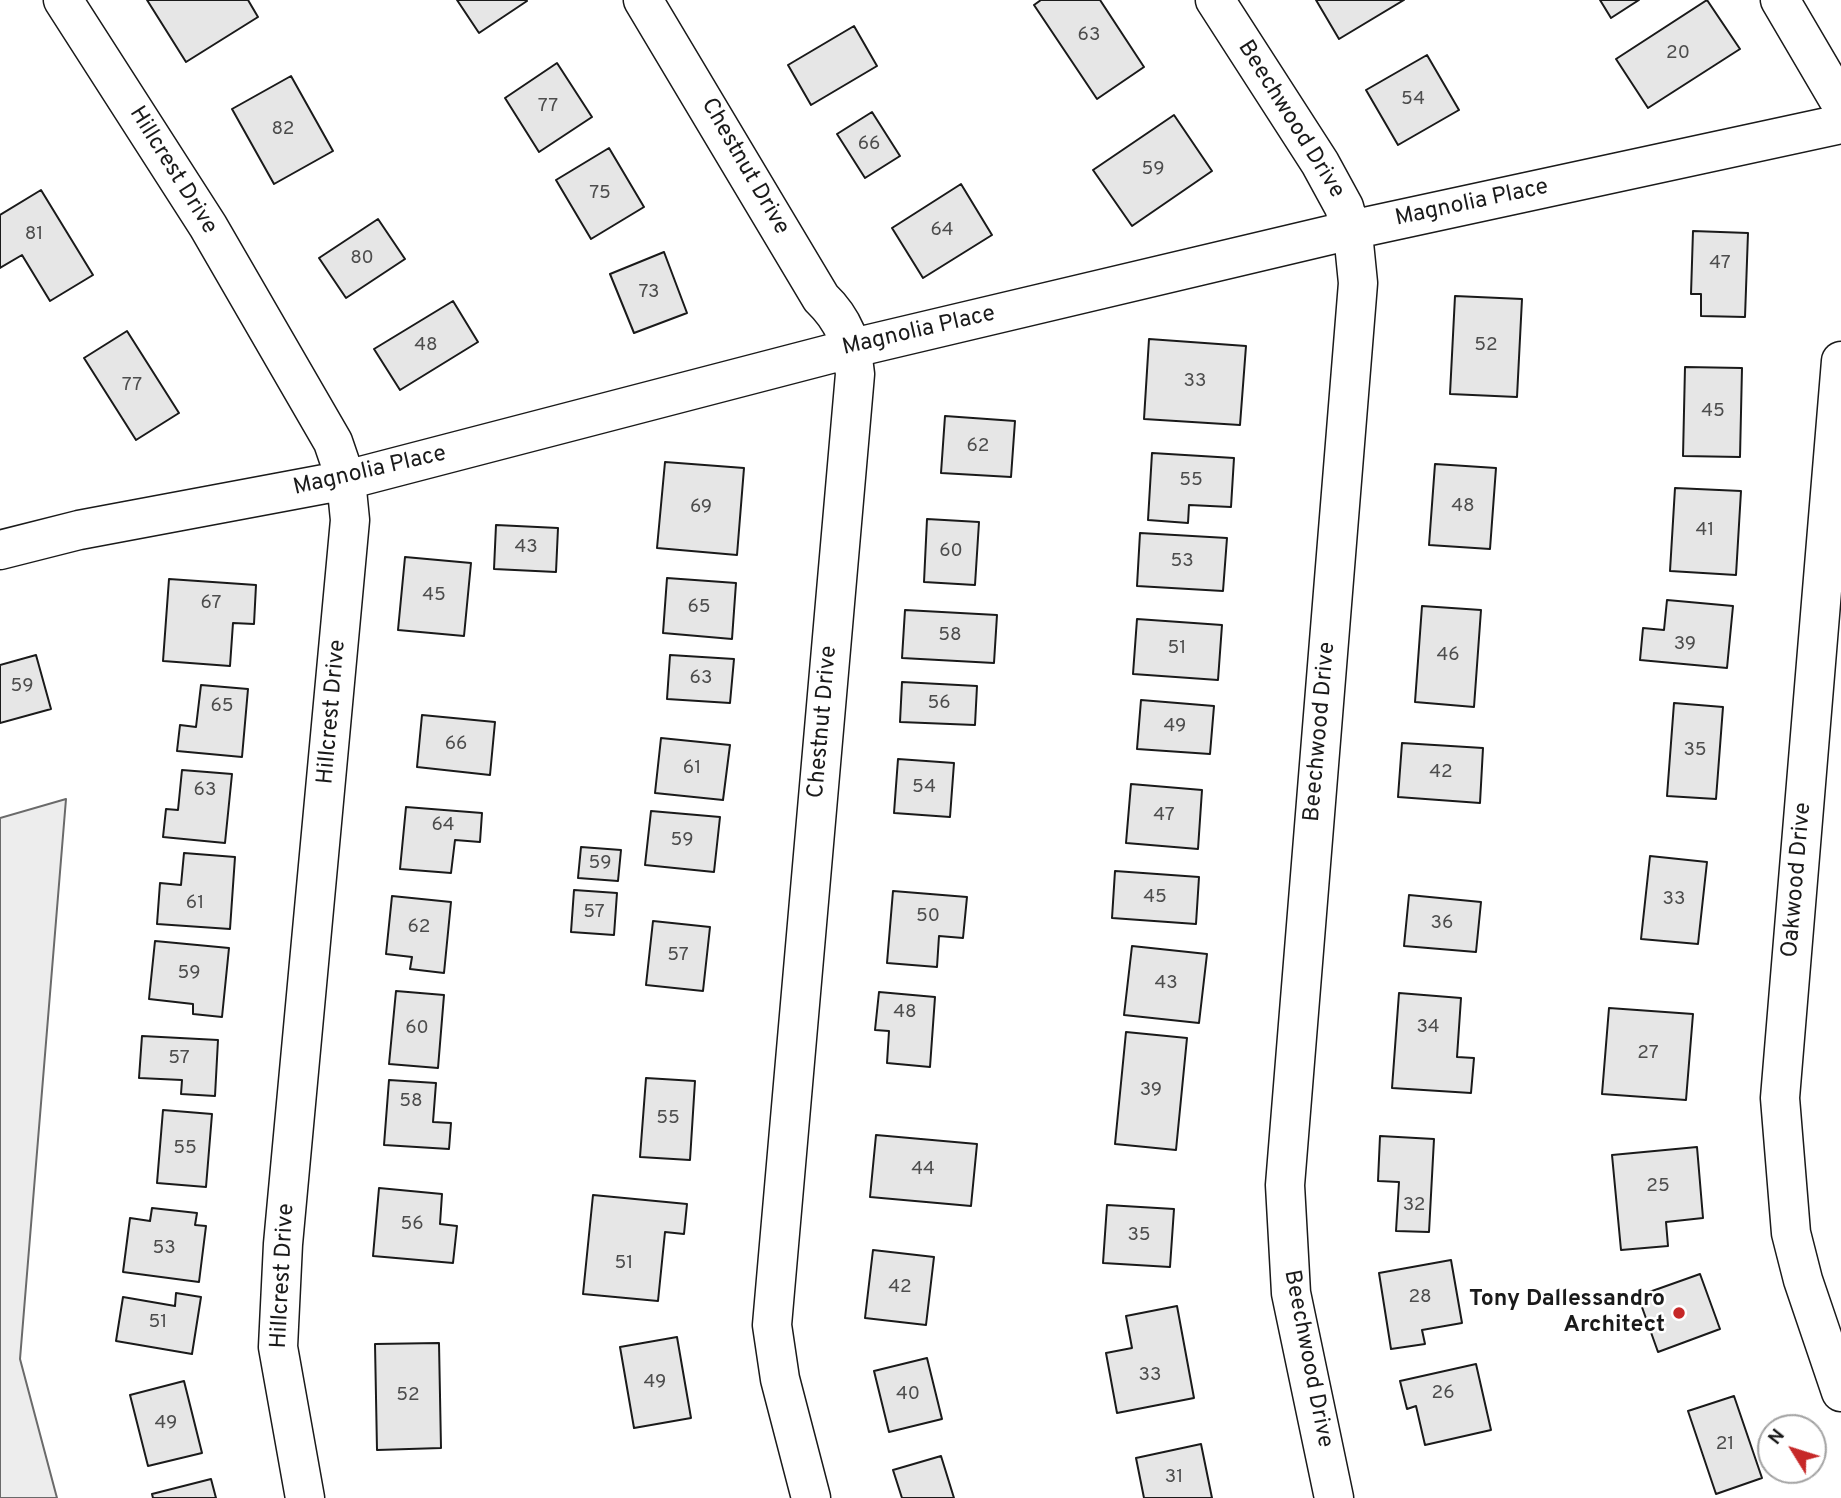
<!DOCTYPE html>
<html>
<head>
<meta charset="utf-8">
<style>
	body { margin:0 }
	#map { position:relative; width:1841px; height:1498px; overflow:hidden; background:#fff; font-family:Overpass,sans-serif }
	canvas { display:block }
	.north { position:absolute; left:1757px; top:1414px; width:70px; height:70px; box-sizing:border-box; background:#fff; border:2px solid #a3a3a3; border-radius:50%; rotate:308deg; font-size:19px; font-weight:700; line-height:28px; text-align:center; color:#1a1a1a }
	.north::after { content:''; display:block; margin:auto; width:24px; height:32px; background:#c62828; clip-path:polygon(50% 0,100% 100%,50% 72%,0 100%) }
</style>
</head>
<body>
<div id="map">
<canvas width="1841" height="1498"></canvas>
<div class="north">N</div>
</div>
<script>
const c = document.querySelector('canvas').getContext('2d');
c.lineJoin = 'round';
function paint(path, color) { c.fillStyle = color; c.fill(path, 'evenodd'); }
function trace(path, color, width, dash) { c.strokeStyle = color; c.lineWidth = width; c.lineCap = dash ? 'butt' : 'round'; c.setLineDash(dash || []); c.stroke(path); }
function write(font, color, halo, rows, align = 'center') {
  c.font = font + ' Overpass,sans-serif'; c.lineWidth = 5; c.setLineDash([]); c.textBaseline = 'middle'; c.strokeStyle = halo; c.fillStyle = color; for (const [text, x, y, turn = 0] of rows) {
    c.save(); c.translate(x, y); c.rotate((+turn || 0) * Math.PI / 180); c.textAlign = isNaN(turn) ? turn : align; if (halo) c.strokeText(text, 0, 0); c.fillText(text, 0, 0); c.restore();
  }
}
const built = new Path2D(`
	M 66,799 L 20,1359 L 57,1498 L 0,1498 L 0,818 Z`);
const building = new Path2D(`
	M 147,0 L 248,0 L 258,17 L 186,62 Z
	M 457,0 L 526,0 L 527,1 L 479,33 Z
	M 1041,0 L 1100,0 L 1144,67 L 1097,99 L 1034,5 Z
	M 1316,0 L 1404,0 L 1339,39 Z
	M 1600,0 L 1639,0 L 1611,18 Z
	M 1707,0 L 1740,49 L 1648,108 L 1616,59 Z
	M 854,26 L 877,66 L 811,105 L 788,65 Z
	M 1427,55 L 1459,110 L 1398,145 L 1366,90 Z
	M 557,63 L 592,117 L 539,152 L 505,98 Z
	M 291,76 L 333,151 L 274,184 L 232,109 Z
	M 872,112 L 900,156 L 865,178 L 837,134 Z
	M 1174,115 L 1212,171 L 1132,226 L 1093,170 Z
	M 609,148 L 644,207 L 591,239 L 556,180 Z
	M 961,184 L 992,235 L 923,278 L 892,228 Z
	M 41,190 L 93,275 L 50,301 L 22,255 L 0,268 L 0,215 Z
	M 378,219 L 405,259 L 346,298 L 319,258 Z
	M 1693,231 L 1748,233 L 1745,317 L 1701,316 L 1701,294 L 1691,294 Z
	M 664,252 L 687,313 L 634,333 L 610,274 Z
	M 1455,296 L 1522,299 L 1517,397 L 1450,394 Z
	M 453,301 L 478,342 L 400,390 L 374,349 Z
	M 127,331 L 179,413 L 136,440 L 84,358 Z
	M 1149,339 L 1246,346 L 1240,425 L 1144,419 Z
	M 1685,367 L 1742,368 L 1740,457 L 1683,456 Z
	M 945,416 L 1015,421 L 1011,477 L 941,473 Z
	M 1152,453 L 1234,458 L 1231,507 L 1189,505 L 1188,523 L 1148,520 Z
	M 665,462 L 744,468 L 737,555 L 657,548 Z
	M 1435,464 L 1496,468 L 1490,549 L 1429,545 Z
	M 1675,488 L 1741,491 L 1736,575 L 1670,571 Z
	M 927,519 L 979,522 L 975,585 L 924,582 Z
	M 496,525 L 558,528 L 556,572 L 494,569 Z
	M 1140,533 L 1227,538 L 1223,591 L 1137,586 Z
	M 405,557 L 471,563 L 464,636 L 398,630 Z
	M 667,578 L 736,583 L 732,639 L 663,633 Z
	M 169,579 L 256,585 L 254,624 L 233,623 L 230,666 L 163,661 Z
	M 1667,600 L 1733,606 L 1727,668 L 1640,660 L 1643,628 L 1664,630 Z
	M 1422,606 L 1481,610 L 1474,707 L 1415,702 Z
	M 905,610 L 997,615 L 994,663 L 902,658 Z
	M 1137,619 L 1222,625 L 1218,680 L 1133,674 Z
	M 36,655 L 51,709 L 0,723 L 0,665 Z
	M 670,655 L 734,659 L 730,703 L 667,699 Z
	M 902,682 L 977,686 L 975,725 L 900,722 Z
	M 201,685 L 248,689 L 242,757 L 177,751 L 180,725 L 196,727 Z
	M 1141,700 L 1214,706 L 1210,754 L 1137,749 Z
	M 1674,703 L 1723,707 L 1716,799 L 1667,796 Z
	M 422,715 L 495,722 L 490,775 L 417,767 Z
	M 661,738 L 730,745 L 723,800 L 655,793 Z
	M 1402,743 L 1483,748 L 1480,803 L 1398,797 Z
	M 898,759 L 954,763 L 950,817 L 894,813 Z
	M 182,770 L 232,774 L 225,843 L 163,837 L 166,809 L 178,810 Z
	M 1131,784 L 1202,790 L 1198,849 L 1126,843 Z
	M 406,807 L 482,813 L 480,842 L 455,840 L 451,873 L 400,869 Z
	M 651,811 L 720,817 L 714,872 L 645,865 Z
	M 581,847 L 621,850 L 618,881 L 578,878 Z
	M 184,853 L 235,857 L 230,929 L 157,924 L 160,883 L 181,885 Z
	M 1650,856 L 1707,862 L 1698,944 L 1641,939 Z
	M 1115,871 L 1199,877 L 1196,924 L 1112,918 Z
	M 574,890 L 617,893 L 614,935 L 571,932 Z
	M 893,891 L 967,897 L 963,938 L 939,936 L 937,967 L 887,963 Z
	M 1409,895 L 1481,902 L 1476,952 L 1404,946 Z
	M 392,896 L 451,902 L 444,973 L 410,969 L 412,957 L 386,954 Z
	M 653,921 L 710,927 L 703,991 L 646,985 Z
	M 155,941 L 229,948 L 222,1017 L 193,1014 L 193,1004 L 149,999 Z
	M 1132,946 L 1207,954 L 1199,1023 L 1124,1015 Z
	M 396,991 L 444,995 L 438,1068 L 389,1064 Z
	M 879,992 L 935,997 L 930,1067 L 887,1063 L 889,1031 L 875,1030 Z
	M 1399,993 L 1461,998 L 1457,1057 L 1474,1058 L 1471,1093 L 1392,1088 Z
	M 1609,1008 L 1693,1014 L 1686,1100 L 1602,1094 Z
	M 1126,1032 L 1187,1038 L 1176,1150 L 1115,1144 Z
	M 142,1036 L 218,1040 L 215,1096 L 181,1094 L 182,1080 L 139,1078 Z
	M 646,1078 L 695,1081 L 690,1160 L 640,1157 Z
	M 389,1080 L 436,1083 L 433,1122 L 451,1123 L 449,1149 L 384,1145 Z
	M 163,1110 L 212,1114 L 206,1187 L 157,1183 Z
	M 876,1135 L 977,1144 L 971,1206 L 870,1197 Z
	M 1380,1136 L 1434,1139 L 1429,1232 L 1396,1231 L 1399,1182 L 1378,1181 Z
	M 1697,1147 L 1703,1218 L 1666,1222 L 1668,1246 L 1621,1250 L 1612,1155 Z
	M 379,1188 L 442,1194 L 440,1224 L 457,1226 L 453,1263 L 373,1256 Z
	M 593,1195 L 687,1204 L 684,1234 L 665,1232 L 658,1301 L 583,1294 Z
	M 1107,1205 L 1174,1209 L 1170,1267 L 1103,1263 Z
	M 152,1208 L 197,1213 L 195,1225 L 206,1226 L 199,1282 L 123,1272 L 130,1218 L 150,1221 Z
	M 873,1250 L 934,1257 L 926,1325 L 865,1318 Z
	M 1451,1260 L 1462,1323 L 1422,1330 L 1425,1344 L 1391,1349 L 1379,1273 Z
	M 1700,1274 L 1720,1329 L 1658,1352 L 1638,1296 Z
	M 176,1293 L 201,1297 L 192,1354 L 116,1341 L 123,1297 L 175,1306 Z
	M 1177,1306 L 1194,1398 L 1117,1413 L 1106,1353 L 1132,1348 L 1126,1316 Z
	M 677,1337 L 691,1418 L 634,1428 L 620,1347 Z
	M 439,1343 L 441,1448 L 377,1450 L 375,1344 Z
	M 927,1358 L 942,1419 L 889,1432 L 874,1371 Z
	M 1476,1364 L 1491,1430 L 1425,1445 L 1416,1406 L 1407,1409 L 1400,1381 Z
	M 184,1381 L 202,1453 L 148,1466 L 130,1395 Z
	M 1734,1396 L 1762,1478 L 1716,1494 L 1688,1411 Z
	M 1201,1444 L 1212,1498 L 1144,1498 L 1136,1458 Z
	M 941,1456 L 954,1498 L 902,1498 L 893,1470 Z
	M 211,1479 L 216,1498 L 153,1498 L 152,1494 Z`);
const minor = new Path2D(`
	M 63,0 L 208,226 L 333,442 L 346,480 L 350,520 L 283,1244 L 278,1347 L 305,1498
	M 643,0 L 821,298 C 844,320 852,343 855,374 L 772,1325 L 780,1379 L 811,1498
	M 1215,0 L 1320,163 L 1344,207 L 1354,243 L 1358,283 L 1285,1185 L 1291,1293 L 1334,1498
	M 1780,0 L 1841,104
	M 1841,361 L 1780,1098 L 1791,1233 L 1803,1280 L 1841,1392
	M 0,550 L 79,530 L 346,480 L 853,348 L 1351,230 L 1841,124`);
const markers = [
	[1679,1313,7,"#c62828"]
];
const numberNames = [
	["63",1089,36],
	["20",1678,54],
	["54",1413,100],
	["77",548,107],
	["82",283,130],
	["66",869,145],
	["59",1153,170],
	["75",600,194],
	["64",942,231],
	["81",34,235],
	["80",362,259],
	["47",1720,264],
	["73",649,293],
	["48",426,346],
	["52",1486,346],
	["33",1195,382],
	["77",132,386],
	["45",1713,412],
	["62",978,447],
	["55",1191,481],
	["48",1463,507],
	["69",701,508],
	["41",1705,531],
	["43",526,548],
	["60",951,552],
	["53",1182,562],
	["45",434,596],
	["67",211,604],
	["65",699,608],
	["58",950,636],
	["39",1685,645],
	["51",1177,649],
	["46",1448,656],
	["63",701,679],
	["59",22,687],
	["56",939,704],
	["65",222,707],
	["49",1175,727],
	["66",456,745],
	["35",1695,751],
	["61",692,769],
	["42",1441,773],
	["54",924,788],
	["63",205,791],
	["47",1164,816],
	["64",443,826],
	["59",682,841],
	["59",600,864],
	["45",1155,898],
	["33",1674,900],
	["61",195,904],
	["57",594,913],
	["50",928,917],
	["36",1442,924],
	["62",419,928],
	["57",678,956],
	["59",189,974],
	["43",1166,984],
	["48",905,1013],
	["34",1428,1028],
	["60",417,1029],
	["27",1648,1054],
	["57",179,1059],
	["39",1151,1091],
	["58",411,1102],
	["55",668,1119],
	["55",185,1149],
	["44",923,1170],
	["25",1658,1187],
	["32",1414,1206],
	["56",412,1225],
	["35",1139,1236],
	["53",164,1249],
	["51",624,1264],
	["42",900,1288],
	["28",1420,1298],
	["51",158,1323],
	["33",1150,1376],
	["49",655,1383],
	["26",1443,1394],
	["40",908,1395],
	["52",408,1396],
	["49",166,1424],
	["21",1725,1445],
	["31",1174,1478]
];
const streetNames = [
	["Beechwood Drive",1290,120,58],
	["Chestnut Drive",744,167,60],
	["Hillcrest Drive",172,171,58],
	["Magnolia Place",1472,204,-12],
	["Magnolia Place",919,332,-13],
	["Magnolia Place",370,472,-13],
	["Hillcrest Drive",333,712,-85],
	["Chestnut Drive",824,722,-85],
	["Beechwood Drive",1321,732,-85],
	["Oakwood Drive",1798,880,-85],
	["Hillcrest Drive",284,1276,-87],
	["Beechwood Drive",1307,1359,79]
];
const poiNames = [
	["Tony Dallessandro",1665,1300],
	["Architect",1665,1326]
];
paint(built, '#ededed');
trace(built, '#6a6a6a', 2);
paint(building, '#e6e6e6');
trace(building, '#1a1a1a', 2);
trace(minor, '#1a1a1a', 41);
trace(minor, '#fff', 38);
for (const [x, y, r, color] of markers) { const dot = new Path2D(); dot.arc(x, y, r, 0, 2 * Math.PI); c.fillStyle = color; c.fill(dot); trace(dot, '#fff', 2.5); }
write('19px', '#4d4d4d', null, numberNames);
write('23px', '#1a1a1a', '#fff', streetNames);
write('bold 23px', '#1a1a1a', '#fff', poiNames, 'right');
</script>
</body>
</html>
